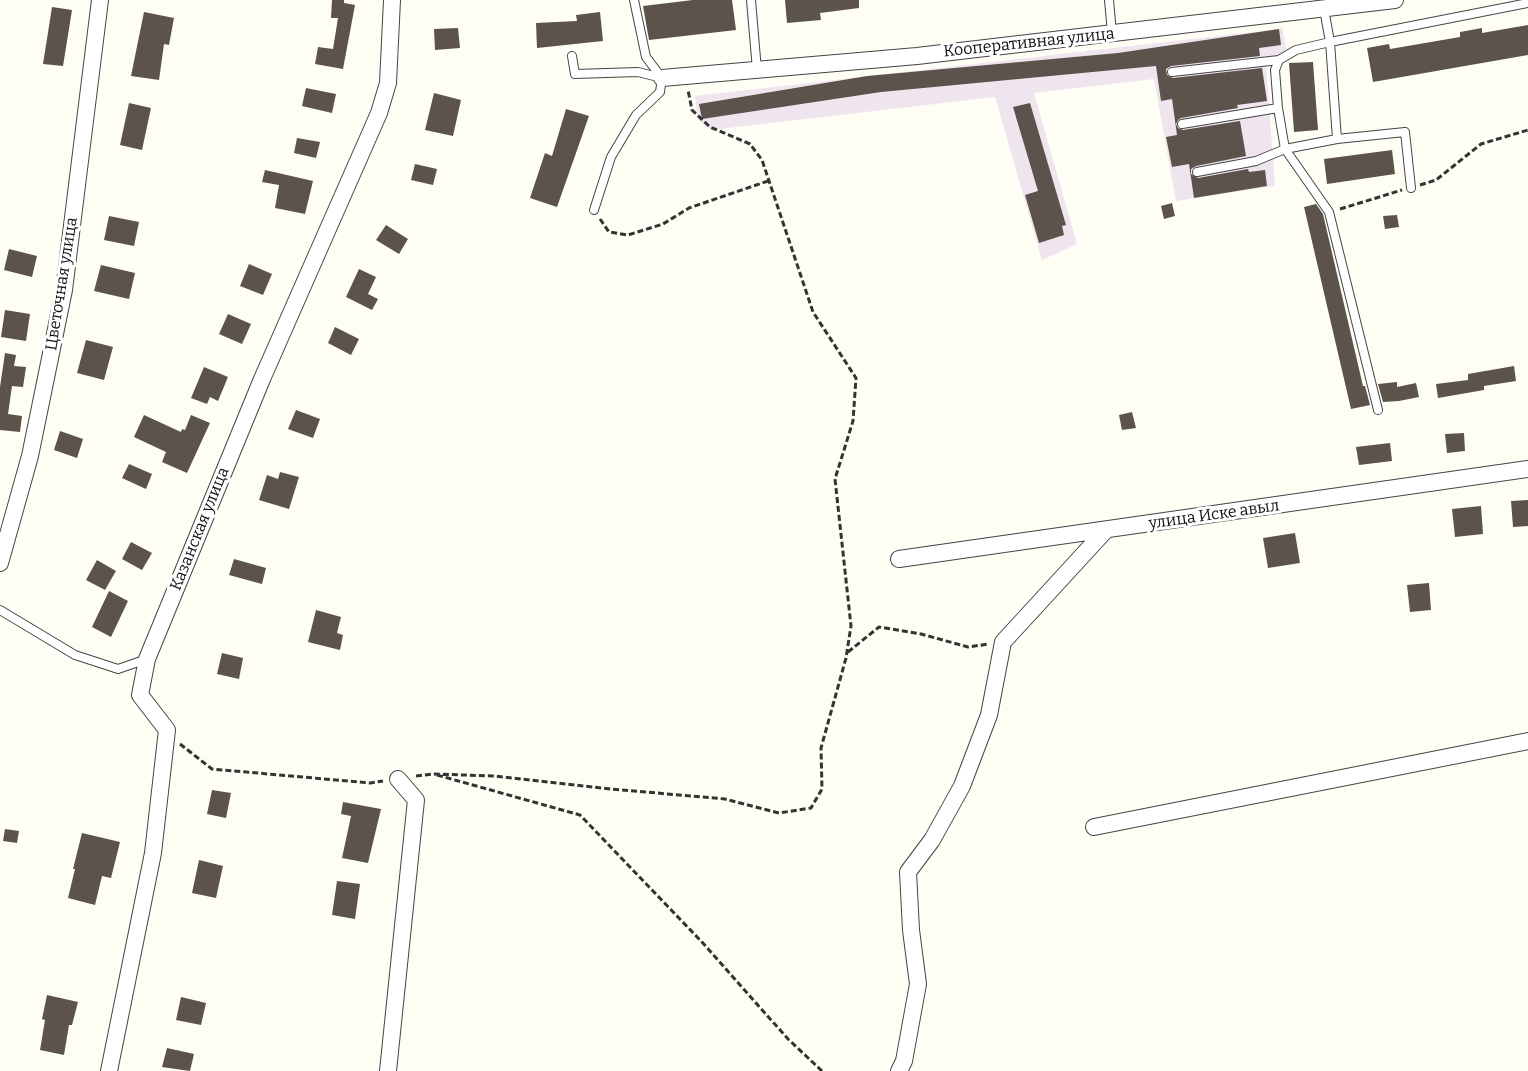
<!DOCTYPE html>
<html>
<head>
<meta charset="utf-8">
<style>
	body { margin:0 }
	canvas { display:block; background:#fffef5 }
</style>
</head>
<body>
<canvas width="1528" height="1071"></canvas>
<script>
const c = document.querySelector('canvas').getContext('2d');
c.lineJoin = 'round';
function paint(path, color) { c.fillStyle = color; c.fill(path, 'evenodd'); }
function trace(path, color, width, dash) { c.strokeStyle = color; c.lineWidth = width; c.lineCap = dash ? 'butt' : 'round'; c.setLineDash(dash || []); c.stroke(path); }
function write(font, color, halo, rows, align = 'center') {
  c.font = font + ' Bitter,serif'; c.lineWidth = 6; c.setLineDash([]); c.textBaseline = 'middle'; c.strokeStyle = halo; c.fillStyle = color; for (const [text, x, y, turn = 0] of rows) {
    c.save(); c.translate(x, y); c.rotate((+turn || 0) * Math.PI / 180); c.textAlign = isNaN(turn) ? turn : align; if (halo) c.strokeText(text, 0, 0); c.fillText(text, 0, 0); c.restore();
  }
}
const industrial = new Path2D(`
	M 1282,26 L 1287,54 L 1266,64 L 1275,186 L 1176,201 L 1154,79 L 1034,93 L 1077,244 L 1042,260 L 995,97 L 711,130 L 698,119 L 695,96 L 1279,29 Z`);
const building = new Path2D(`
	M 332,0 L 344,0 L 344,3 L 355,5 L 343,69 L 315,64 L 318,47 L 333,49 L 338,18 L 331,18 Z
	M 693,0 L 732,0 L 736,30 L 649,40 L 643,6 Z
	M 785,0 L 859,0 L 859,8 L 820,13 L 821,20 L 787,23 Z
	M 52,7 L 72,10 L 63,66 L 43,64 Z
	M 144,12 L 174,18 L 169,45 L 164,44 L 159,80 L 131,76 Z
	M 600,12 L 603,41 L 537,48 L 536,23 L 577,21 L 576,15 Z
	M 1528,25 L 1528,55 L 1373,82 L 1367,48 L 1389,44 L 1390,49 L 1460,37 L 1460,32 L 1482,28 L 1482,33 Z
	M 458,28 L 460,48 L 435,50 L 434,29 Z
	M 1279,29 L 1281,45 L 1259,48 L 1260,56 L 1171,66 L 1166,69 L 1167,75 L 1173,78 L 1262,68 L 1267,101 L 1237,105 L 1238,108 L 1181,118 L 1178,120 L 1176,124 L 1178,128 L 1183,130 L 1240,121 L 1246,156 L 1196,166 L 1191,169 L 1191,174 L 1198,178 L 1248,169 L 1249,172 L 1265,170 L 1267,186 L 1194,198 L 1189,164 L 1172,167 L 1166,137 L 1177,135 L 1172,99 L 1161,101 L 1156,66 L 881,92 L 702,119 L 699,104 L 867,76 L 1118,53 Z
	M 1313,62 L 1318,130 L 1294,132 L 1289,63 Z
	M 306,88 L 336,94 L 332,113 L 302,106 Z
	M 434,93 L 461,100 L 453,136 L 425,130 Z
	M 129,103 L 151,108 L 142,150 L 120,145 Z
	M 1030,103 L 1066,225 L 1062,226 L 1064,235 L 1039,243 L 1025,195 L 1038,191 L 1013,107 Z
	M 566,109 L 589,116 L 557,207 L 530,198 L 545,153 L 552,156 Z
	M 297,138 L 320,142 L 316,158 L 294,153 Z
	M 1392,150 L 1395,174 L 1327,184 L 1324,159 Z
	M 415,164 L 437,169 L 433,185 L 411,180 Z
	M 265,170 L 313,181 L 305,214 L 275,208 L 279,185 L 262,182 Z
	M 1172,203 L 1175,216 L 1164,219 L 1161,206 Z
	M 1316,204 L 1323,214 L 1363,386 L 1365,386 L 1370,405 L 1351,409 L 1304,207 Z
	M 1397,215 L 1399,227 L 1385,229 L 1383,216 Z
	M 109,216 L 139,222 L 134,246 L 104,240 Z
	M 386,225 L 408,239 L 399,254 L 376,240 Z
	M 9,249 L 37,256 L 32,277 L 4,270 Z
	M 249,264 L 272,274 L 263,295 L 240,286 Z
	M 101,265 L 135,273 L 129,299 L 94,291 Z
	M 359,269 L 376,277 L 368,294 L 378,299 L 372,310 L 346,297 Z
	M 5,310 L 30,314 L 26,341 L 1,337 Z
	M 228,314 L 251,324 L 242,344 L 219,334 Z
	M 335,327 L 359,339 L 351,355 L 328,343 Z
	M 86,340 L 113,347 L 104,380 L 77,373 Z
	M 5,353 L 16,355 L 14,366 L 26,367 L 23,387 L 12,386 L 8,414 L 22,416 L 20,432 L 0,430 L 0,387 Z
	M 1514,366 L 1516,381 L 1484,386 L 1484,390 L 1438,398 L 1436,384 L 1468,380 L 1468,374 Z
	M 204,367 L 228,377 L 218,401 L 210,397 L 207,404 L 191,398 Z
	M 1397,382 L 1397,387 L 1416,383 L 1419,397 L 1399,401 L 1383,402 L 1378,384 Z
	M 296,410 L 320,419 L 313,438 L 288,429 Z
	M 1132,412 L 1136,428 L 1122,430 L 1119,415 Z
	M 144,415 L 181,432 L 182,429 L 185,430 L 191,415 L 210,423 L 187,473 L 162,462 L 166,452 L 134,437 Z
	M 60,431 L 83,439 L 77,458 L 54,450 Z
	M 1464,433 L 1465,451 L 1447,453 L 1445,434 Z
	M 1390,443 L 1392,461 L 1359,465 L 1356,447 Z
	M 129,464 L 152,474 L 146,489 L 122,478 Z
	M 280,472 L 299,477 L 289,509 L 259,500 L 267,475 L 278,479 Z
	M 1528,500 L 1528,526 L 1513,527 L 1511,501 Z
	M 1481,506 L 1483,534 L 1455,537 L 1452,509 Z
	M 1295,533 L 1300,563 L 1268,568 L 1263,538 Z
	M 131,542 L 152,553 L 142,570 L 122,559 Z
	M 234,559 L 266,568 L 262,584 L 229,575 Z
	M 97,560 L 116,571 L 105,590 L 86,580 Z
	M 1429,583 L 1431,610 L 1410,612 L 1407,585 Z
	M 109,591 L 128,601 L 111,637 L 92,627 Z
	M 316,610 L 341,617 L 337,633 L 343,635 L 340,650 L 308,642 Z
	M 222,653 L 243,658 L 239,679 L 217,674 Z
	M 212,790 L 231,793 L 226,818 L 207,814 Z
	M 343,802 L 381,809 L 368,863 L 342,858 L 351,816 L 341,814 Z
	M 5,829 L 19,831 L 17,843 L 3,841 Z
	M 82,833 L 120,842 L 111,878 L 102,876 L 95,905 L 68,898 L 75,869 L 73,869 Z
	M 199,860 L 223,866 L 216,898 L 192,893 Z
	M 337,881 L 360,884 L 355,919 L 332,915 Z
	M 47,995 L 78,1002 L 72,1025 L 69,1025 L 64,1055 L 40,1050 L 45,1020 L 42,1019 Z
	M 181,997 L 206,1003 L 201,1025 L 176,1020 Z
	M 167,1048 L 194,1054 L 190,1071 L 162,1067 Z`);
const path = new Path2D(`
	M 1420,185 L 1436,180 L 1481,144 L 1528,130
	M 1340,209 L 1402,190
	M 600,219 L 609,232 L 628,235 L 663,224 L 689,208 L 768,181
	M 848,652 L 879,627 L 921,634 L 968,647 L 989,644
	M 180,744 L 212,769 L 370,783 L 383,781
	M 437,775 L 580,815 L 701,941 L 788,1039 L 822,1071
	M 416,776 L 433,774 L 494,776 L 611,789 L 725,799 L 779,813 L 811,808 L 822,789 L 821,748 L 846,658 L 851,626 L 835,479 L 853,421 L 856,378 L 813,312 L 762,160 L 750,144 L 710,127 L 692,110 L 688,90`);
const lane = new Path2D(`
	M 751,0 L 757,70
	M 1109,0 L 1112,33
	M 1324,9 L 1330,42 L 1528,3
	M 572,56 L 575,74 L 638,72 L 662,78 L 646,57 L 634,0
	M 1172,72 L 1279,60
	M 1182,124 L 1278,108
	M 1197,172 L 1256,161 L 1285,149 L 1337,139
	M 594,210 L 611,157 L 636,115 L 660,92 L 662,78
	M 1378,410 L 1329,212 L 1285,149 L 1278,108 L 1275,70 L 1279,60 L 1296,50 L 1330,42 L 1337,139 L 1405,132 L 1411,188
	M 0,610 L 75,655 L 118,669 L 147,659`);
const street = new Path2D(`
	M 662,78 L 917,56 L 1395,0
	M 899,559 L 1528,469
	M 0,563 L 30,456 L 64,290 L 100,0
	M 1094,827 L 1528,741
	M 109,1071 L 153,853 L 167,730 L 140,695 L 147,659 L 262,379 L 379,113 L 388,83 L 392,0
	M 388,1071 L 416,800 L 398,779
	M 899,1071 L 904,1061 L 918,984 L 911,930 L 908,872 L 932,840 L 962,786 L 989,715 L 1003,642 L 1105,531`);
const streetNames = [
	["Кооперативная улица",1029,43,-6],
	["Цветочная улица",62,284,-81],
	["улица Иске авыл",1214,515,-8],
	["Казанская улица",200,529,-68]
];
paint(industrial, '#efe5ef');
paint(building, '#5b534c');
trace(lane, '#444', 10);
trace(street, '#444', 18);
trace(path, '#333', 3, [6, 3]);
trace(lane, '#fff', 8);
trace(street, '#fff', 16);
write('16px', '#111', '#fff', streetNames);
</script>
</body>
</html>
